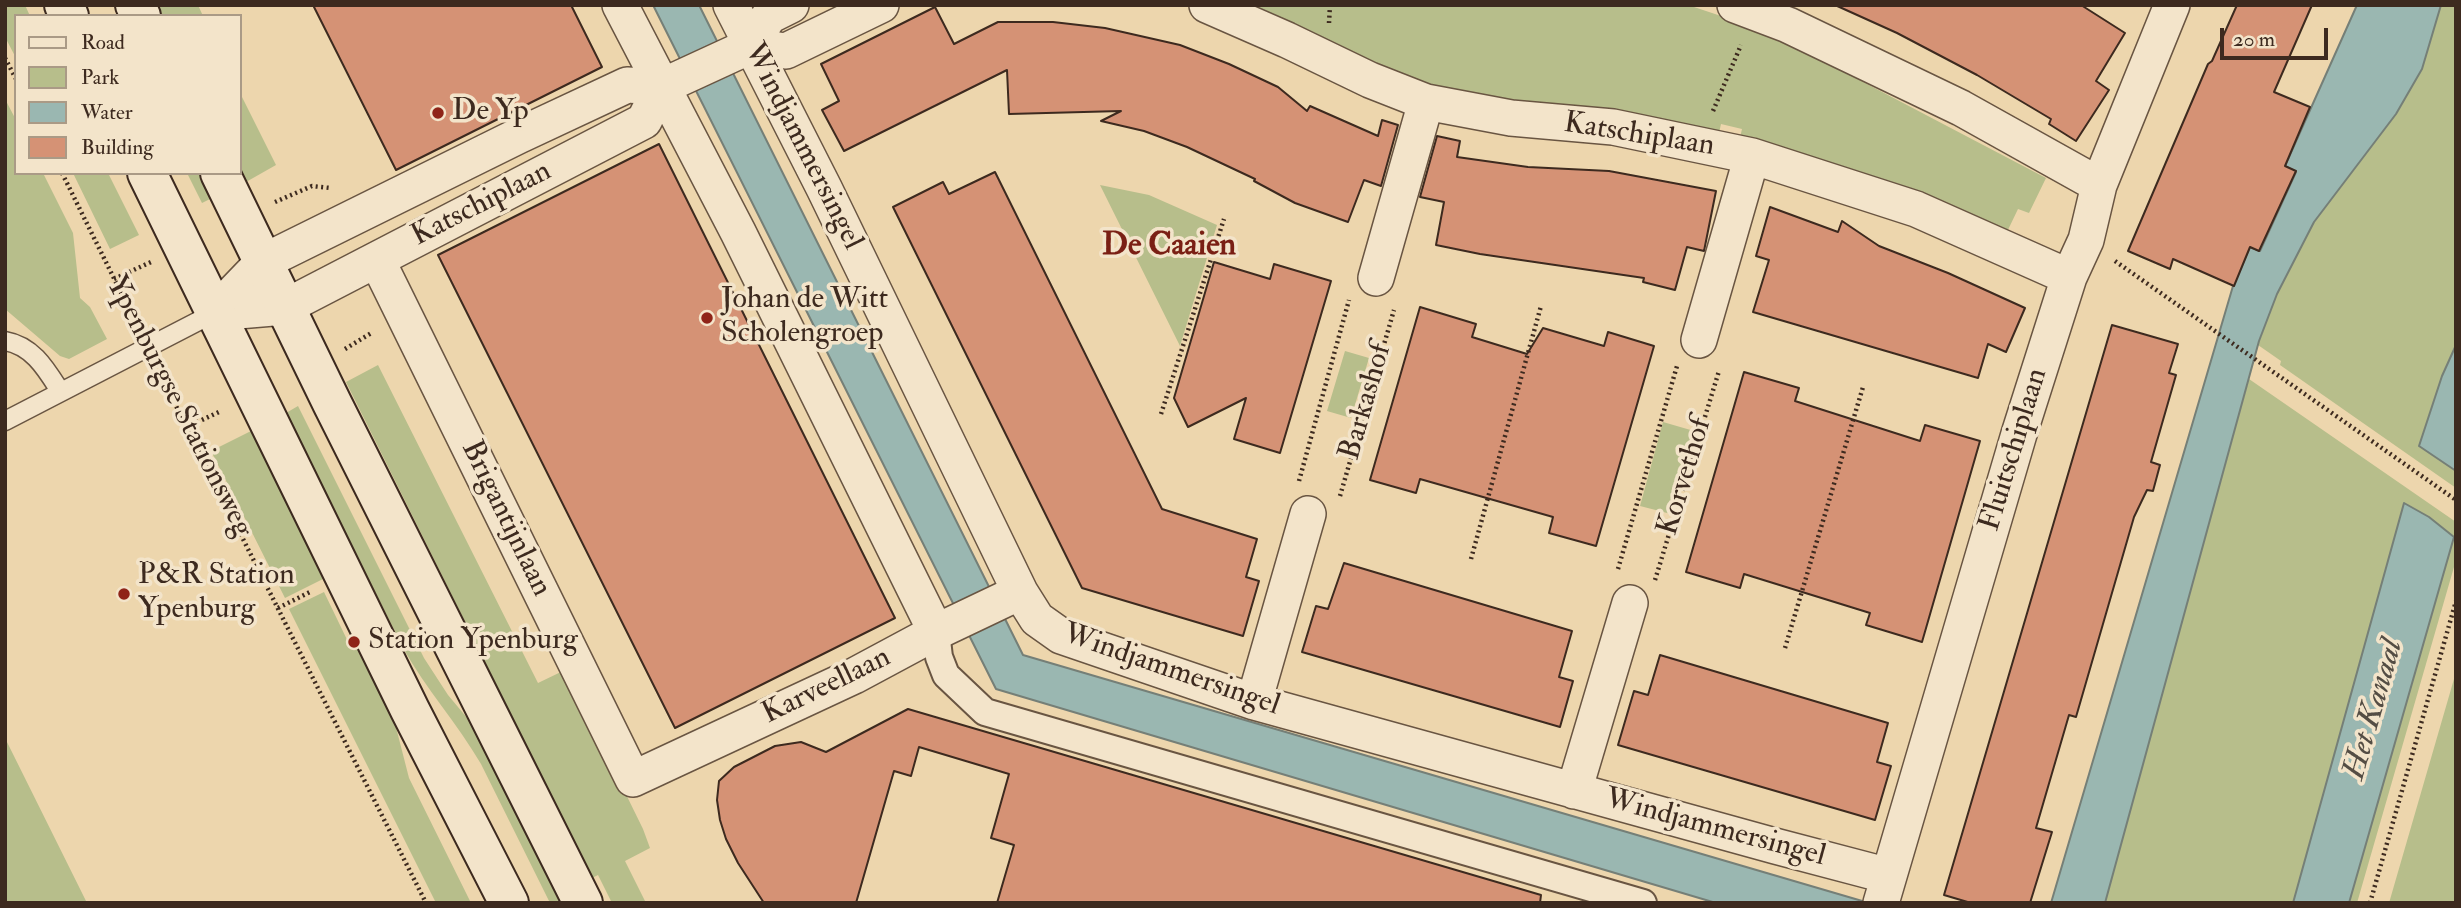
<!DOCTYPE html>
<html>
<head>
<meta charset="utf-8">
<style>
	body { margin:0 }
	#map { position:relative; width:2461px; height:908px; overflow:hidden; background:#edd6ad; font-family:"IM FELL Double Pica",serif }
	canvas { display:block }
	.frame { position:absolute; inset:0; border:7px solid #3d2a1f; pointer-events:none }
	.legend { position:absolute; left:14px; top:14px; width:228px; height:161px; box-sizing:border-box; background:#f3e4ca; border:2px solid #aa9a86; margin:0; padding:9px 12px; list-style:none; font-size:21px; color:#3d2a1f }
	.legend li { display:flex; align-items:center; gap:14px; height:35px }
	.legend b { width:35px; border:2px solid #aa9a86 }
	.scale { position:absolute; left:2220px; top:28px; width:108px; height:32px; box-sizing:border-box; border:4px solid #3d2a1f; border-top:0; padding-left:9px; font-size:21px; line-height:24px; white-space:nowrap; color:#3d2a1f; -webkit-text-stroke:5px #f3e4ca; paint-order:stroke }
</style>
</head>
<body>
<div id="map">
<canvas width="2461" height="908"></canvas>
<div class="frame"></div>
<ul class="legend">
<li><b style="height:9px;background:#f3e4ca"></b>Road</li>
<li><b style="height:19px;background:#b7be8b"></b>Park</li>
<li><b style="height:19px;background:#9ab7b1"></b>Water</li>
<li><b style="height:19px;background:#d59275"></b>Building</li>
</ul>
<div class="scale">20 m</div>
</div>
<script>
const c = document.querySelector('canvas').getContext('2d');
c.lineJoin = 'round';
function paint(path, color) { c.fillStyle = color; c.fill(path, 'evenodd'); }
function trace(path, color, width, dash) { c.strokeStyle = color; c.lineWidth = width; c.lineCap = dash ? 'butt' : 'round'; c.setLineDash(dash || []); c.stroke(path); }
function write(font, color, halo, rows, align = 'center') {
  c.font = font + ' "IM FELL Double Pica",serif'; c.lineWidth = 7; c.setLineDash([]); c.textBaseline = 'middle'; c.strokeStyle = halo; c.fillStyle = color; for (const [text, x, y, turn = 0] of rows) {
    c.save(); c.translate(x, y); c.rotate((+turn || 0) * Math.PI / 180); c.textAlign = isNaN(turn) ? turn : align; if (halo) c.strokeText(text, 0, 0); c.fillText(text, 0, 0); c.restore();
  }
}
const green = new Path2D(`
	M 5,5 L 25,5 L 30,16 L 16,16 L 16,58 L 5,37 Z
	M 157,5 L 198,5 L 203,16 L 163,16 Z
	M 1228,5 L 1688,5 L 1766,31 L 2046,178 L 2029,213 L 2018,209 L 2006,234 L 1739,142 L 1742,129 L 1721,124 L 1718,138 L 1425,89 Z
	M 2441,5 L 2456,5 L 2456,345 L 2442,376 L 2419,446 L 2456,471 L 2456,488 L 2280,365 L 2281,361 L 2258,345 L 2277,294 L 2314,222 L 2396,114 L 2422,69 Z
	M 240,93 L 276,165 L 246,182 L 240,170 Z
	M 5,99 L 16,120 L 16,173 L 43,173 L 73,233 L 80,298 L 90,307 L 107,339 L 69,359 L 60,356 L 5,309 Z
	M 73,173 L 108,173 L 139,235 L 110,249 Z
	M 187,173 L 202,173 L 214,197 L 202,203 Z
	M 1100,185 L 1149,195 L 1217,225 L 1180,346 Z
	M 1345,351 L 1369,358 L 1351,418 L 1327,411 Z
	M 378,365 L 538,683 L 565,670 L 643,829 L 650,848 L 625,861 L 646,903 L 612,903 L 598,875 L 592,878 L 346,382 Z
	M 2249,379 L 2456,522 L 2456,560 L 2357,903 L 2349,903 L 2454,537 L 2404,503 L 2293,903 L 2105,903 Z
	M 298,406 L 424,658 L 448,695 L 473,725 L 565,903 L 550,903 L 481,764 C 457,723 426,689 403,648 L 286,413 Z
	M 1663,422 L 1694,431 L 1671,514 L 1640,506 Z
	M 255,429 L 329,576 L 285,598 L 211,451 Z
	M 324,592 L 352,650 L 363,646 L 389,700 L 409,778 L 471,903 L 436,903 L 289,609 Z
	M 2456,672 L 2456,903 L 2389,903 Z
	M 5,738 L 87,903 L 5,903 Z`);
const water = new Path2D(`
	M 653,5 L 699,5 L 1023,655 L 1869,903 L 1716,903 L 996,689 Z
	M 2357,5 L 2441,5 L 2422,69 L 2396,114 L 2314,222 L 2277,294 L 2259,341 L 2105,903 L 2051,903 L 2233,286 L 2250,247 L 2260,251 L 2296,172 L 2285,166 Z
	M 2456,345 L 2456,471 L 2419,446 L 2442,376 Z
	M 2404,503 L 2429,517 L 2454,537 L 2349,903 L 2293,903 Z`);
const building = new Path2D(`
	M 313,5 L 571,5 L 602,67 L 396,170 Z
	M 1835,5 L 2081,5 L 2125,33 L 2096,81 L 2109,90 L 2076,141 L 2049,124 L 2051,119 L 1977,75 L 1897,33 Z
	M 2237,5 L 2312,5 L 2274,92 L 2310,107 L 2285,166 L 2296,171 L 2259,251 L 2250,247 L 2234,286 L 2173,259 L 2170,269 L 2128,251 L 2208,64 L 2212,61 Z
	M 935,7 L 954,44 L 998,22 L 1053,22 L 1105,28 L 1180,45 L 1229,64 L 1278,87 L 1307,111 L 1310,106 L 1378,136 L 1382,120 L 1398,125 L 1381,186 L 1364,180 L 1348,222 L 1295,203 L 1254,181 L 1255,179 L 1187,147 L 1144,131 L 1101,121 L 1121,111 L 1009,114 L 1007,70 L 844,151 L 822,110 L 839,101 L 821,64 Z
	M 1437,136 L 1460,141 L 1457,157 L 1528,167 L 1609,171 L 1716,191 L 1704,251 L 1687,247 L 1675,290 L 1643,282 L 1644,278 L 1480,254 L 1436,245 L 1444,202 L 1420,197 Z
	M 659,144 L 895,618 L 675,728 L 438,255 Z
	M 995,172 L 1162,509 L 1257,539 L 1246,577 L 1259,581 L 1243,636 L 1082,588 L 893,207 L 943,182 L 949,194 Z
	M 1770,207 L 1838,232 L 1842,221 L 1879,246 L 1948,273 L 2025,308 L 2006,352 L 1988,344 L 1978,378 L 1753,312 L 1769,260 L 1756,256 Z
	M 1214,262 L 1270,279 L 1274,264 L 1331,281 L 1280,453 L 1234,439 L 1246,398 L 1188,427 L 1174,398 Z
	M 1420,307 L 1476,324 L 1472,337 L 1527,354 L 1543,328 L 1604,346 L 1608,332 L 1654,346 L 1596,546 L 1549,533 L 1553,517 L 1420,479 L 1416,493 L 1370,480 Z
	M 2112,325 L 2178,344 L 2169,373 L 2176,375 L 2151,462 L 2160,465 L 2153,491 L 2147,490 L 2134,517 L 2076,717 L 2069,715 L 2036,828 L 2052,832 L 2030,903 L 1971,903 L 1944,895 Z
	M 1744,372 L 1799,388 L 1795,401 L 1920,441 L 1925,425 L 1980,441 L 1922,642 L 1866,625 L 1870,613 L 1744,574 L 1740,588 L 1686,572 Z
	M 1344,563 L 1572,631 L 1559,677 L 1573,681 L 1560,727 L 1302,652 L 1316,606 L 1328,609 Z
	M 1660,655 L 1888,723 L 1877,762 L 1891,766 L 1875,820 L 1618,745 L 1634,691 L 1648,695 Z
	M 908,709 L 1541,895 L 1540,903 L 997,903 L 1014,845 L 991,838 L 1009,774 L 919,747 L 911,776 L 894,771 L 856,903 L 764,903 L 738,863 L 726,839 L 720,820 L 717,800 L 719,781 L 734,767 L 775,746 L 801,742 L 826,752 Z`);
const path = new Path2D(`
	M 1329,23 L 1330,5
	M 5,58 L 16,79
	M 1713,111 L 1741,45
	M 62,173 L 136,323
	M 275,202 L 312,186 L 330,188
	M 2115,261 L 2456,500
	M 114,279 L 151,262
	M 345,349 L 373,332
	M 159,372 L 426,903
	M 1161,414 L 1224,219
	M 187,427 L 221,411
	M 1299,481 L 1349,300
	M 1340,496 L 1394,310
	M 1471,559 L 1541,306
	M 1618,569 L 1677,366
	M 1655,580 L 1719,371
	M 278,608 L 312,591
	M 1785,648 L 1863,387
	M 2370,903 L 2456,601`);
const service = new Path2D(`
	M 5,341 C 33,346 46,369 60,391
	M 5,421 L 214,313`);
const pedestrian = new Path2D(`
	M 936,632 L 939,657 L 946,675 L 985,712 L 1643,903`);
const minor = new Path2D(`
	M 620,5 L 738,232 L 936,632
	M 731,5 L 824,188 L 1020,592 L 1037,619 L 1061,636 L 1254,702 L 1775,846 L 1889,876
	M 1207,5 L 1287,40 L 1370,80 L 1426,102 L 1511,118 L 1613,127 L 1752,156 L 1916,209 L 2069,277
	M 1735,5 L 1788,25 L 1961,108 L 2099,185
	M 750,46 L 769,16 L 791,5
	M 377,260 L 633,779 L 854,676 L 936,632 L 1020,592
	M 1376,278 L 1426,102
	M 214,313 L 263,262 L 518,136 L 627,85 L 661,87 L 750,46 L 786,51 L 881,5
	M 214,313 L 285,307 L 644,121 L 661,87
	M 1699,340 L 1752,156
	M 1254,702 L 1308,514
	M 1574,791 L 1630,603
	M 1881,903 L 2019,434 L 2069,277 L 2086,240 L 2099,185 L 2172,5`);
const secondary = new Path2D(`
	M 64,5 L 69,16
	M 135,5 L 141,16
	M 147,173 L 410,710 L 509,903
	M 220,173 L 332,403 L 583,903`);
const markers = [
	[438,113,7,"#8f2418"],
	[707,318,7,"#8f2418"],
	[124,594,7,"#8f2418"],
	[354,642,7,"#8f2418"]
];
const poiNames = [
	["De Yp",452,113],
	["Johan de Witt",721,301],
	["Scholengroep",721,335],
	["P&R Station",138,577],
	["Ypenburg",138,611],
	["Station Ypenburg",368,642]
];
const streetNames = [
	["Katschiplaan",1639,136,9],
	["Windjammersingel",802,147,63],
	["Katschiplaan",482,205,-27],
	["Barkashof",1367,402,-74],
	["Ypenburgse Stationsweg",178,407,63],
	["Fluitschiplaan",2015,450,-73],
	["Korvethof",1686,477,-73],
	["Brigantijnlaan",505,519,64],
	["Windjammersingel",1171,671,19],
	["Karveellaan",827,687,-26],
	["Windjammersingel",1715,829,15]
];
const neighbourhoodNames = [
	["De Caaien",1169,247]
];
const waterNames = [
	["Het Kanaal",2375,710,-74]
];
paint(green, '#b7be8b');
paint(water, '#9ab7b1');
trace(water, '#757f77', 2);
paint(building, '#d59275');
trace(building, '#3d2a1f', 2);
trace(service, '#695542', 21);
trace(pedestrian, '#695542', 30);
trace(minor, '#695542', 38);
trace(secondary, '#3d2a1f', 42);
trace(path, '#3d2a1f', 4.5, [2, 3.5]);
trace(service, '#f3e4ca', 18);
trace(pedestrian, '#f3e4ca', 26);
trace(minor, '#f3e4ca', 35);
trace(secondary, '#f3e4ca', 38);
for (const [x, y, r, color] of markers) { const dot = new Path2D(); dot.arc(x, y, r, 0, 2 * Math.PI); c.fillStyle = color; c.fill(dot); trace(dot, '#f3e4ca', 2.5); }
write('30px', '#3d2a1f', '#f3e4ca', poiNames, 'left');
write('30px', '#3d2a1f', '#f3e4ca', streetNames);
write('bold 32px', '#7a1f14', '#f3e4ca', neighbourhoodNames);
write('italic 32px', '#544d44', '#f3e4ca', waterNames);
</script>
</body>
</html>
